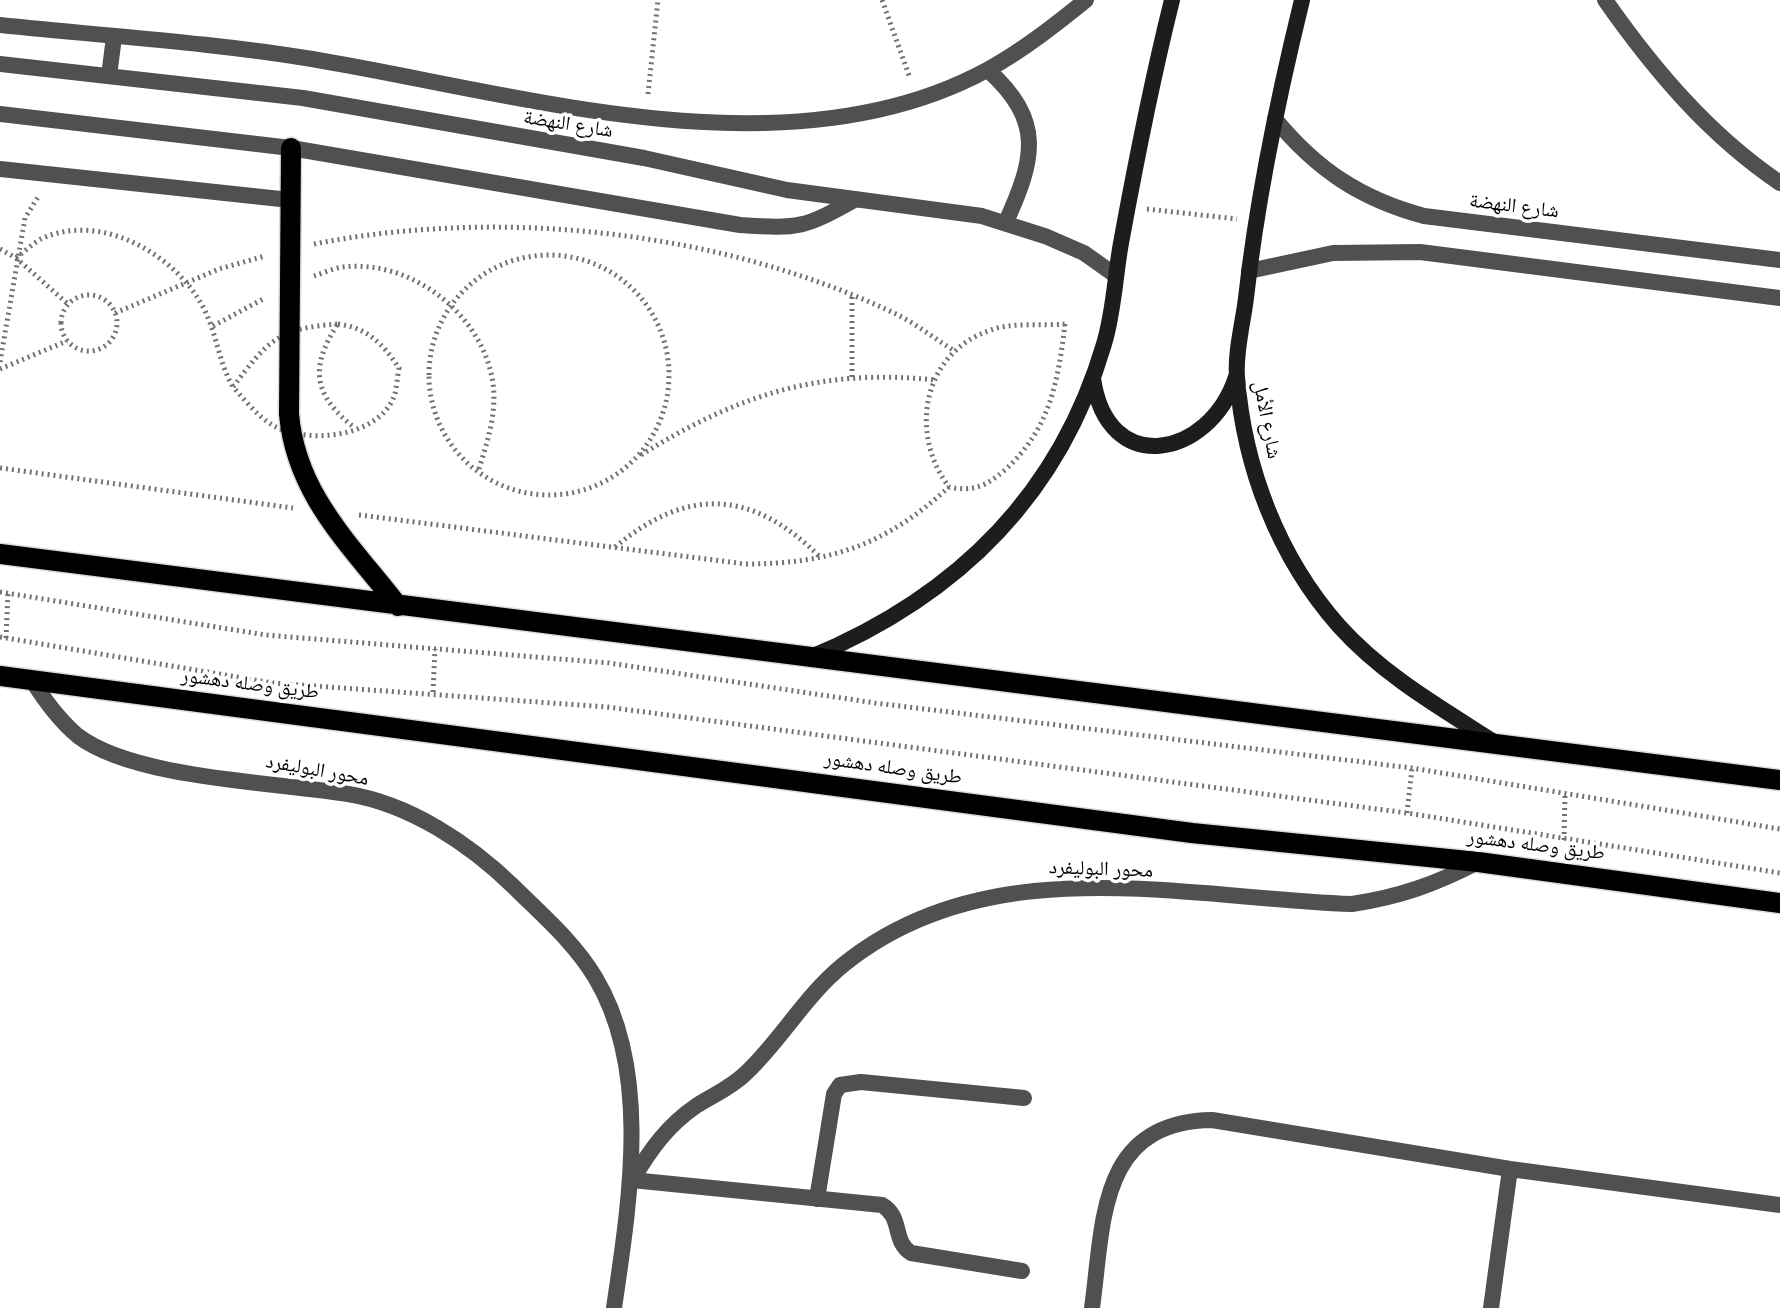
<!DOCTYPE html>
<html>
<head>
<meta charset="utf-8">
<style>
	body { margin:0 }
	canvas { display:block; background:#fff }
</style>
</head>
<body>
<canvas width="1780" height="1308"></canvas>
<script>
const c = document.querySelector('canvas').getContext('2d');
c.lineJoin = 'round';
function trace(path, color, width, dash) { c.strokeStyle = color; c.lineWidth = width; c.lineCap = dash ? 'butt' : 'round'; c.setLineDash(dash || []); c.stroke(path); }
function write(font, color, halo, rows, align = 'center') {
  c.font = font + ' Roboto,"Noto Naskh Arabic",sans-serif'; c.lineWidth = 7; c.setLineDash([]); c.textBaseline = 'middle'; c.strokeStyle = halo; c.fillStyle = color; for (const [text, x, y, turn = 0] of rows) {
    c.save(); c.translate(x, y); c.rotate((+turn || 0) * Math.PI / 180); c.textAlign = isNaN(turn) ? turn : align; if (halo) c.strokeText(text, 0, 0); c.fillText(text, 0, 0); c.restore();
  }
}
const path = new Path2D(`
	M 882,0 L 910,78
	M 648,94 L 658,0
	M 1147,209 L 1237,219
	M 314,244 C 502,207 722,231 896,314 C 916,324 934,338 953,350
	M 0,249 L 16,258 L 68,304
	M429 375a120 120 0 1 1 240 0a120 120 0 1 1-240 0Z
	M 16,258 C 24,252 32,244 41,239 C 100,211 175,254 203,307 C 217,333 218,361 233,387
	M 314,276 C 323,273 334,268 343,267 C 412,259 483,315 493,383 C 497,414 487,443 478,472
	M61 323a28 28 0 1 1 56 0a28 28 0 1 1-56 0Z
	M 115,313 L 219,269 L 265,256
	M 338,324 C 368,328 383,344 399,368 C 397,377 397,391 393,399 C 375,438 308,444 274,426 C 258,417 245,400 233,387 C 268,340 279,328 338,324 Z
	M 1065,324 C 1058,382 1050,429 1005,470 C 986,486 974,492 949,487 C 908,433 923,352 991,330 C 1012,322 1043,326 1065,324 Z
	M 337,325 C 309,369 314,396 355,428
	M 213,326 L 265,298
	M 0,362 L 25,218 L 38,197
	M 0,369 L 67,341
	M 852,377 L 852,295
	M 641,455 C 737,395 820,368 935,380
	M 0,468 L 293,508
	M 359,515 L 745,564 C 830,564 886,545 949,487
	M 615,547 C 688,486 753,490 820,557
	M 0,592 L 266,635 L 609,663 L 875,703 L 1412,768 L 1780,829
	M 0,637 L 273,683 L 607,707 L 1407,813 L 1780,873
	M 6,638 L 8,593
	M 433,692 L 435,649
	M 1407,813 L 1412,768
	M 1564,840 L 1565,794`);
const service = new Path2D(`
	M 0,169 L 290,200
	M 632,1180 L 882,1205 C 903,1217 892,1241 911,1253 L 1022,1271
	M 817,1199 L 834,1094 L 840,1085 L 861,1082 L 1024,1098`);
const minor = new Path2D(`
	M 1605,0 C 1654,70 1709,135 1780,183
	M 0,25 C 104,36 209,42 312,59 C 522,94 788,178 987,70 C 1022,51 1055,25 1086,0
	M 0,64 L 303,98 L 644,158 L 787,190 L 982,216 L 1045,236 L 1084,253 L 1115,275
	M 988,70 C 1044,121 1035,158 1006,222
	M 109,76 L 114,37
	M 0,114 L 291,148 L 740,225 C 800,229 804,228 856,199
	M 1275,119 C 1317,170 1361,199 1424,216 L 1780,260
	M 1249,271 L 1333,253 L 1420,252 L 1780,298
	M 1092,1308 C 1104,1221 1098,1122 1212,1120 L 1510,1169 L 1780,1205
	M 1491,1308 L 1510,1169`);
const tertiary = new Path2D(`
	M 32,680 C 45,701 59,720 78,736 C 135,779 275,782 348,794 C 410,804 470,844 514,887 C 542,915 574,942 595,977 C 652,1071 629,1205 614,1308
	M 633,1179 C 650,1150 668,1125 696,1106 C 713,1095 731,1088 746,1073 C 781,1040 805,996 843,965 C 988,847 1183,898 1352,904 C 1399,897 1436,884 1478,862`);
const secondary = new Path2D(`
	M 1302,0 C 1278,98 1257,198 1246,298 C 1243,323 1235,352 1237,377 C 1244,467 1278,557 1339,626 C 1382,674 1439,707 1494,742
	M 1093,378 C 1107,478 1209,459 1236,377
	M 809,658 C 954,598 1059,497 1104,344 C 1114,311 1115,276 1121,243 C 1136,161 1152,80 1172,0`);
const primary = new Path2D(`
	M 291,148 L 289,414 C 296,495 351,545 398,606
	M 0,554 L 1780,780
	M 0,676 L 1192,833 L 1478,862 L 1780,903`);
const streetNames = [
	["شارع النهضة",568,125,9],
	["شارع النهضة",1514,207,7],
	["شارع الأمل",1266,420,79],
	["طريق وصله دهشور",250,685,7],
	["طريق وصله دهشور",893,769,8],
	["محور البوليفرد",317,771,10],
	["طريق وصله دهشور",1536,846,7],
	["محور البوليفرد",1101,870,2]
];
trace(primary, '#dbdbdb', 23);
trace(path, '#727272', 5, [2, 4]);
trace(service, '#505050', 16);
trace(minor, '#505050', 16);
trace(tertiary, '#505050', 16);
trace(secondary, '#1d1d1d', 16);
trace(primary, '#000', 20);
write('20px', '#000', '#fff', streetNames);
</script>
</body>
</html>
